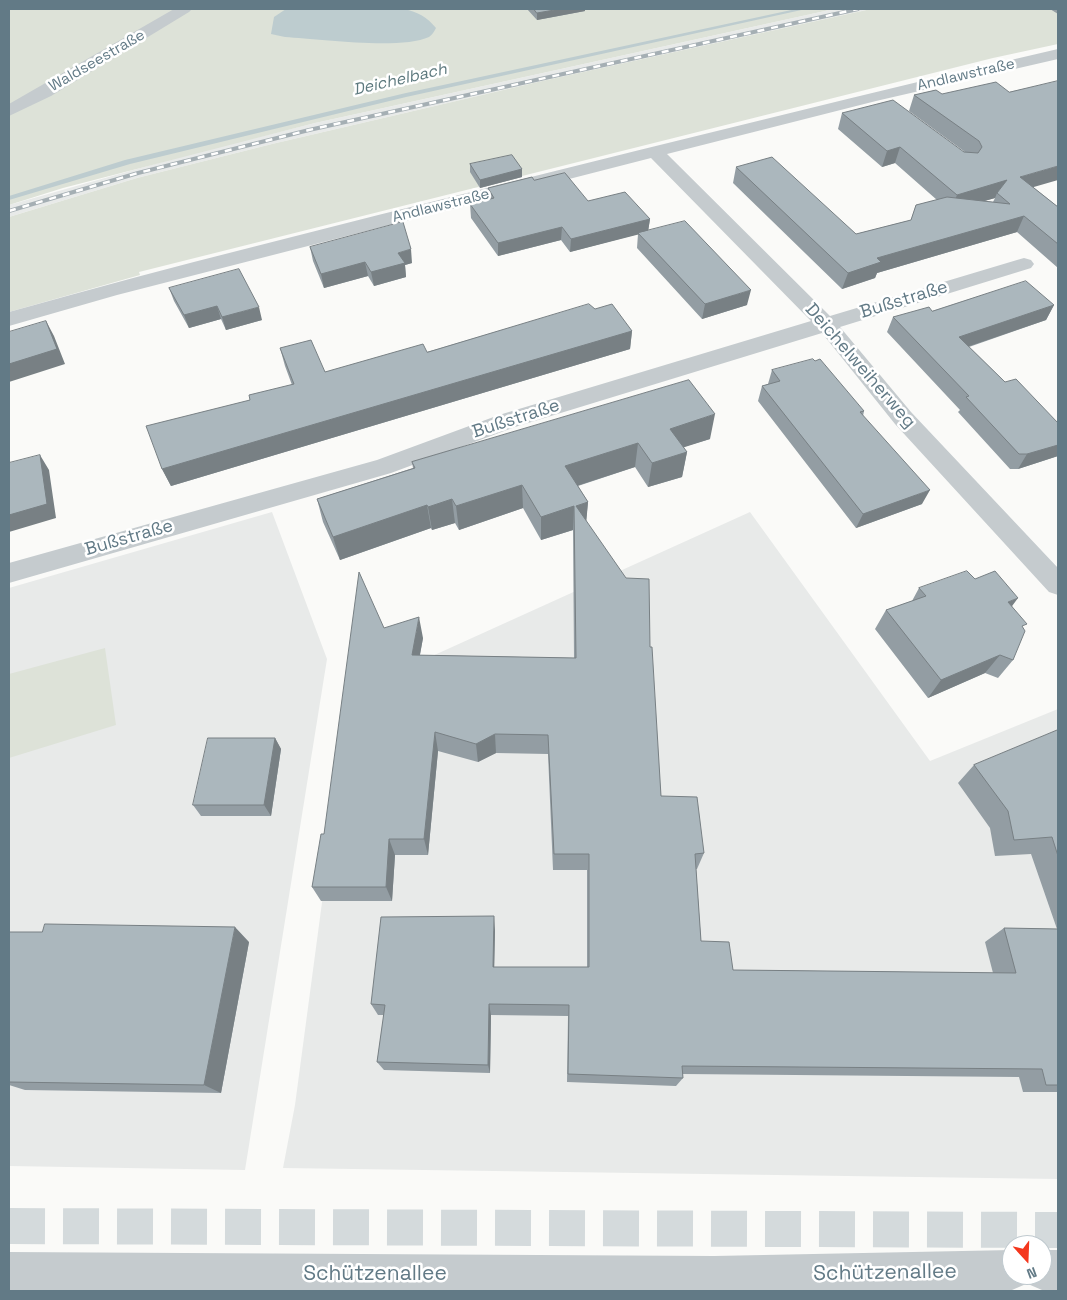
<!DOCTYPE html>
<html>
<head>
<meta charset="utf-8">
<style>
	body { margin:0 }
	#map { position:relative; width:1067px; height:1300px; overflow:hidden; background:#fafaf8; font-family:"Space Grotesk",sans-serif }
	canvas { display:block }
	.frame { position:absolute; inset:0; border:10px solid #627a86; pointer-events:none }
	.north { position:absolute; left:1002px; top:1235px; width:50px; height:50px; box-sizing:border-box; background:#fff; border:1px solid #c0cacf; border-radius:50%; rotate:160deg; font-size:14px; font-weight:700; line-height:20px; text-align:center; color:#627a86 }
	.north::after { content:''; display:block; margin:auto; width:18px; height:22px; background:#f4371d; clip-path:polygon(50% 0,100% 100%,50% 72%,0 100%) }
</style>
</head>
<body>
<div id="map">
<canvas width="1067" height="1300"></canvas>
<div class="frame"></div>
<div class="north">N</div>
</div>
<script>
const c = document.querySelector('canvas').getContext('2d');
c.lineJoin = 'round';
function paint(path, color) { c.fillStyle = color; c.fill(path, 'evenodd'); }
function trace(path, color, width, dash) { c.strokeStyle = color; c.lineWidth = width; c.lineCap = dash ? 'butt' : 'round'; c.setLineDash(dash || []); c.stroke(path); }
function write(font, color, halo, rows, align = 'center') {
  c.font = font + ' "Space Grotesk",sans-serif'; c.lineWidth = 5; c.setLineDash([]); c.textBaseline = 'middle'; c.strokeStyle = halo; c.fillStyle = color; for (const [text, x, y, turn = 0] of rows) {
    c.save(); c.translate(x, y); c.rotate((+turn || 0) * Math.PI / 180); c.textAlign = isNaN(turn) ? turn : align; if (halo) c.strokeText(text, 0, 0); c.fillText(text, 0, 0); c.restore();
  }
}
const built = new Path2D(`
	M 834,9 L 871,9 L 542,81 L 272,144 L 137,178 L 9,217 L 9,205 L 183,156 L 315,123 Z
	M 272,512 L 327,659 L 245,1170 L 9,1166 L 9,588 Z
	M 750,512 L 930,761 L 1058,709 L 1058,1179 L 283,1168 L 295,1105 L 329,850 L 408,667 Z`);
const green = new Path2D(`
	M 9,9 L 834,9 L 315,123 L 63,188 L 9,205 Z
	M 871,9 L 1058,9 L 1058,44 L 993,58 L 139,272 L 140,275 L 9,312 L 9,217 L 137,178 L 272,144 L 542,81 Z
	M 105,648 L 116,725 L 9,758 L 9,674 Z`);
const water = new Path2D(`
	M 286,9 L 404,9 C 418,12 427,17 436,28 C 434,32 432,35 429,37 C 401,50 318,39 285,37 L 271,34 L 274,17 Z`);
const stream = new Path2D(`
	M 796,9 L 806,9 L 406,97 L 130,164 L 9,200 L 9,196 L 125,160 L 406,93 Z`);
const highwayTunnel = new Path2D(`
	M 9,1226 L 1058,1230`);
const minor = new Path2D(`
	M 174,9 L 192,9 L 189,12 L 51,96 L 9,116 L 9,104 Z
	M 1058,49 L 1058,59 L 876,101 L 667,154 L 830,316 L 1017,260 L 1024,258 L 1031,260 L 1034,264 L 1031,268 L 840,327 L 911,412 L 1058,568 L 1058,595 L 1049,592 L 895,424 L 822,333 L 515,427 L 391,473 L 9,583 L 9,563 L 377,460 L 499,415 L 811,321 L 651,158 L 117,295 L 9,326 L 9,312 C 173,266 338,225 503,184 C 688,138 872,92 1058,49 Z
	M 1012,1250 L 1012,1275 L 1042,1275 L 1042,1250 L 1058,1250 L 1058,1290 L 1042,1290 L 1028,1284 L 1027,1282 L 1026,1284 L 1012,1290 L 939,1291 L 9,1291 L 9,1252 L 714,1256 Z`);
const rail = new Path2D(`
	M 9,211 L 138,173 L 309,130 L 858,9`);
const wall = new Path2D(`
	M 527,9 L 585,9 L 585,11 L 537,20 Z
	M 1050,9 L 1058,9 L 1058,14 Z
	M 936,90 L 1033,187 L 1058,207 L 1058,268 L 1017,232 L 877,273 L 875,278 L 842,289 L 733,183 L 736,167 L 856,234 L 911,220 L 916,205 L 937,200 L 895,163 L 882,167 L 838,129 L 842,113 L 965,152 L 909,111 L 914,95 ZM 995,198 L 993,202 L 984,201 Z
	M 470,164 L 522,169 L 522,177 L 480,188 L 470,172 Z
	M 534,180 L 588,201 L 650,219 L 648,231 L 747,305 L 702,319 L 637,248 L 638,234 L 570,252 L 561,240 L 498,256 L 471,218 L 470,204 L 489,199 L 488,188 Z
	M 310,247 L 412,263 L 405,265 L 406,277 L 374,286 L 368,276 L 324,288 L 313,261 Z
	M 169,288 L 262,320 L 226,330 L 221,319 L 189,328 L 174,301 Z
	M 1054,305 L 1046,320 L 969,347 L 1005,382 L 1058,445 L 1058,456 L 1018,469 L 1010,469 L 958,412 L 960,410 L 887,332 L 893,317 L 932,311 Z
	M 595,309 L 632,331 L 630,349 L 171,486 L 162,469 L 250,400 L 292,385 L 285,366 L 280,348 L 325,372 L 427,352 Z
	M 772,370 L 864,411 L 863,416 L 922,504 L 856,528 L 758,401 L 762,386 L 768,384 Z
	M 689,380 L 710,439 L 683,447 L 687,452 L 682,477 L 648,487 L 635,467 L 578,486 L 588,502 L 586,521 L 650,647 L 661,796 L 704,853 L 697,869 L 696,869 L 701,941 L 733,970 L 993,973 L 985,942 L 1004,928 L 1057,929 L 1031,854 L 995,856 L 990,828 L 958,783 L 974,765 L 1058,730 L 1058,1092 L 1023,1092 L 1019,1077 L 683,1074 L 683,1078 L 676,1086 L 567,1082 L 568,1016 L 491,1015 L 490,1073 L 384,1070 L 377,1062 L 384,1015 L 378,1015 L 371,1004 L 495,930 L 494,967 L 587,967 L 587,870 L 553,870 L 548,754 L 496,753 L 478,762 L 438,751 L 428,855 L 395,855 L 392,901 L 321,901 L 312,887 L 324,834 L 384,628 L 423,638 L 420,655 L 574,658 L 573,530 L 541,540 L 523,508 L 459,530 L 455,523 L 432,530 L 431,528 L 340,560 L 323,522 L 317,499 L 413,468 L 412,462 Z
	M 919,588 L 1012,606 L 1023,628 L 1013,660 L 998,678 L 985,673 L 928,698 L 875,629 L 886,610 L 912,601 Z
	M 275,738 L 281,749 L 271,816 L 201,816 L 193,805 Z
	M 9,932 L 249,942 L 221,1093 L 25,1090 L 9,1085 Z`);
const shadedWall = new Path2D(`
	M 560,9 L 585,9 L 585,11 L 537,20 L 537,13 Z
	M 900,147 L 895,163 L 882,167 L 887,151 Z
	M 1058,166 L 1058,180 L 1013,193 L 1020,177 Z
	M 522,169 L 522,177 L 480,188 L 480,180 Z
	M 1007,180 L 997,193 L 995,198 L 950,211 L 957,195 Z
	M 1024,216 L 1017,232 L 877,273 L 875,278 L 842,289 L 848,273 L 877,258 Z
	M 650,219 L 648,232 L 570,252 L 571,239 Z
	M 562,227 L 561,240 L 498,256 L 498,243 Z
	M 411,249 L 412,263 L 405,265 L 406,277 L 374,286 L 371,272 L 398,253 Z
	M 365,262 L 368,276 L 324,288 L 321,274 Z
	M 751,290 L 747,305 L 702,319 L 705,304 Z
	M 1054,305 L 1046,320 L 952,352 L 959,337 Z
	M 217,306 L 221,319 L 189,328 L 184,315 Z
	M 259,307 L 262,320 L 226,330 L 222,317 Z
	M 46,321 L 54,336 L 65,364 L 9,382 L 9,364 Z
	M 632,331 L 630,349 L 171,486 L 162,469 Z
	M 715,414 L 710,439 L 666,453 L 670,429 Z
	M 638,443 L 635,467 L 564,490 L 565,466 Z
	M 1058,445 L 1058,456 L 1018,469 L 1027,454 Z
	M 687,452 L 682,477 L 648,487 L 652,463 Z
	M 40,455 L 49,470 L 56,518 L 9,532 L 9,515 Z
	M 522,485 L 523,508 L 459,530 L 456,506 Z
	M 930,490 L 922,504 L 856,528 L 863,514 Z
	M 452,499 L 455,523 L 432,530 L 428,507 Z
	M 588,502 L 586,525 L 576,506 Z
	M 427,505 L 431,528 L 340,560 L 333,537 Z
	M 574,506 L 573,530 L 541,540 L 541,517 Z
	M 1018,598 L 1004,617 L 1008,602 Z
	M 419,617 L 423,638 L 416,675 L 412,655 Z
	M 1000,655 L 985,673 L 928,698 L 941,680 Z
	M 435,732 L 438,751 L 428,855 L 424,839 Z
	M 495,734 L 496,753 L 478,762 L 476,744 Z
	M 275,738 L 281,749 L 271,816 L 264,805 Z
	M 389,839 L 395,855 L 392,901 L 386,887 Z
	M 494,916 L 495,930 L 494,979 L 493,967 Z
	M 235,927 L 249,942 L 221,1093 L 204,1085 Z
	M 489,1004 L 491,1015 L 490,1073 L 488,1065 Z`);
const building = new Path2D(`
	M 534,9 L 560,9 L 537,13 Z
	M 1058,81 L 1058,166 L 1020,177 L 1058,207 L 1058,244 L 1024,216 L 877,258 L 881,262 L 848,273 L 736,167 L 772,157 L 856,234 L 911,220 L 916,205 L 947,197 L 1010,204 L 997,193 L 1007,180 L 957,195 L 900,147 L 887,151 L 842,113 L 893,100 L 964,152 L 978,153 L 982,147 L 979,141 L 914,95 L 936,90 L 942,94 L 996,82 L 1009,92 Z
	M 512,155 L 522,169 L 480,180 L 470,164 Z
	M 565,173 L 588,201 L 625,192 L 650,219 L 571,239 L 562,227 L 498,243 L 470,204 L 494,198 L 488,188 L 532,177 L 534,180 Z
	M 685,221 L 751,290 L 705,304 L 638,233 Z
	M 403,222 L 411,249 L 398,253 L 405,263 L 371,272 L 365,262 L 321,274 L 310,247 Z
	M 239,269 L 259,307 L 222,317 L 217,306 L 184,315 L 169,288 Z
	M 1026,281 L 1054,305 L 959,337 L 1005,382 L 1016,379 L 1058,423 L 1058,445 L 1027,454 L 1019,454 L 966,397 L 969,396 L 893,317 L 929,307 L 932,311 Z
	M 589,304 L 595,309 L 612,304 L 632,331 L 162,469 L 146,426 L 250,400 L 249,395 L 294,384 L 280,348 L 311,340 L 325,372 L 423,344 L 427,352 Z
	M 46,321 L 57,349 L 9,364 L 9,332 Z
	M 813,359 L 815,361 L 820,359 L 864,411 L 860,412 L 930,490 L 863,514 L 762,386 L 780,381 L 772,370 Z
	M 689,380 L 715,414 L 670,429 L 687,452 L 652,463 L 638,443 L 565,466 L 588,502 L 576,506 L 626,578 L 649,579 L 650,647 L 652,647 L 661,796 L 697,797 L 704,853 L 695,854 L 701,941 L 729,942 L 733,970 L 1016,973 L 1004,928 L 1058,929 L 1058,1085 L 1046,1085 L 1042,1069 L 682,1066 L 683,1078 L 568,1074 L 569,1005 L 489,1004 L 488,1065 L 377,1062 L 385,1005 L 371,1004 L 381,917 L 494,916 L 493,967 L 589,967 L 589,854 L 554,854 L 548,735 L 495,734 L 476,744 L 435,732 L 424,839 L 389,839 L 386,887 L 312,887 L 321,834 L 324,834 L 359,572 L 384,628 L 419,617 L 412,655 L 576,658 L 574,506 L 541,517 L 522,485 L 456,506 L 452,499 L 428,507 L 427,505 L 333,537 L 317,499 L 415,468 L 412,462 Z
	M 40,455 L 47,504 L 9,515 L 9,463 Z
	M 967,571 L 975,579 L 995,571 L 1018,598 L 1008,602 L 1027,624 L 1022,626 L 1025,631 L 1013,660 L 1000,655 L 941,680 L 886,610 L 926,596 L 919,588 Z
	M 1058,730 L 1058,856 L 1052,837 L 1014,840 L 1008,811 L 974,765 Z
	M 208,738 L 275,738 L 264,805 L 193,805 Z
	M 45,924 L 235,927 L 204,1085 L 9,1082 L 9,932 L 42,932 Z`);
const farStreetnames = [
	["Waldseestraße",97,61,-30],
	["Andlawstraße",966,75,-13],
	["Andlawstraße",441,206,-14]
];
const farWaternames = [
	["Deichelbach",400,80,-13]
];
const streetNames = [
	["Bußstraße",904,300,-17],
	["Deichelweiherweg",860,366,49],
	["Bußstraße",516,419,-18],
	["Bußstraße",129,538,-16]
];
const nearStreetnames = [
	["Schützenallee",885,1273,-1],
	["Schützenallee",375,1274]
];
paint(built, '#e8eae9');
paint(green, '#dde2d8');
paint(water, '#bdcccf');
paint(stream, '#bdcccf');
trace(highwayTunnel, '#d4dadc', 36, [36, 18]);
paint(minor, '#c5cbce');
trace(rail, '#a5afb4', 4);
trace(rail, '#fff', 2.5, [7]);
paint(wall, '#939da3');
paint(shadedWall, '#788084');
paint(building, '#abb7bd');
trace(building, '#788084', 1);
write('15px', '#627a86', '#fff', farStreetnames);
write('italic 16px', '#5d797e', '#fff', farWaternames);
write('18px', '#627a86', '#fff', streetNames);
write('21px', '#627a86', '#fff', nearStreetnames);
</script>
</body>
</html>
